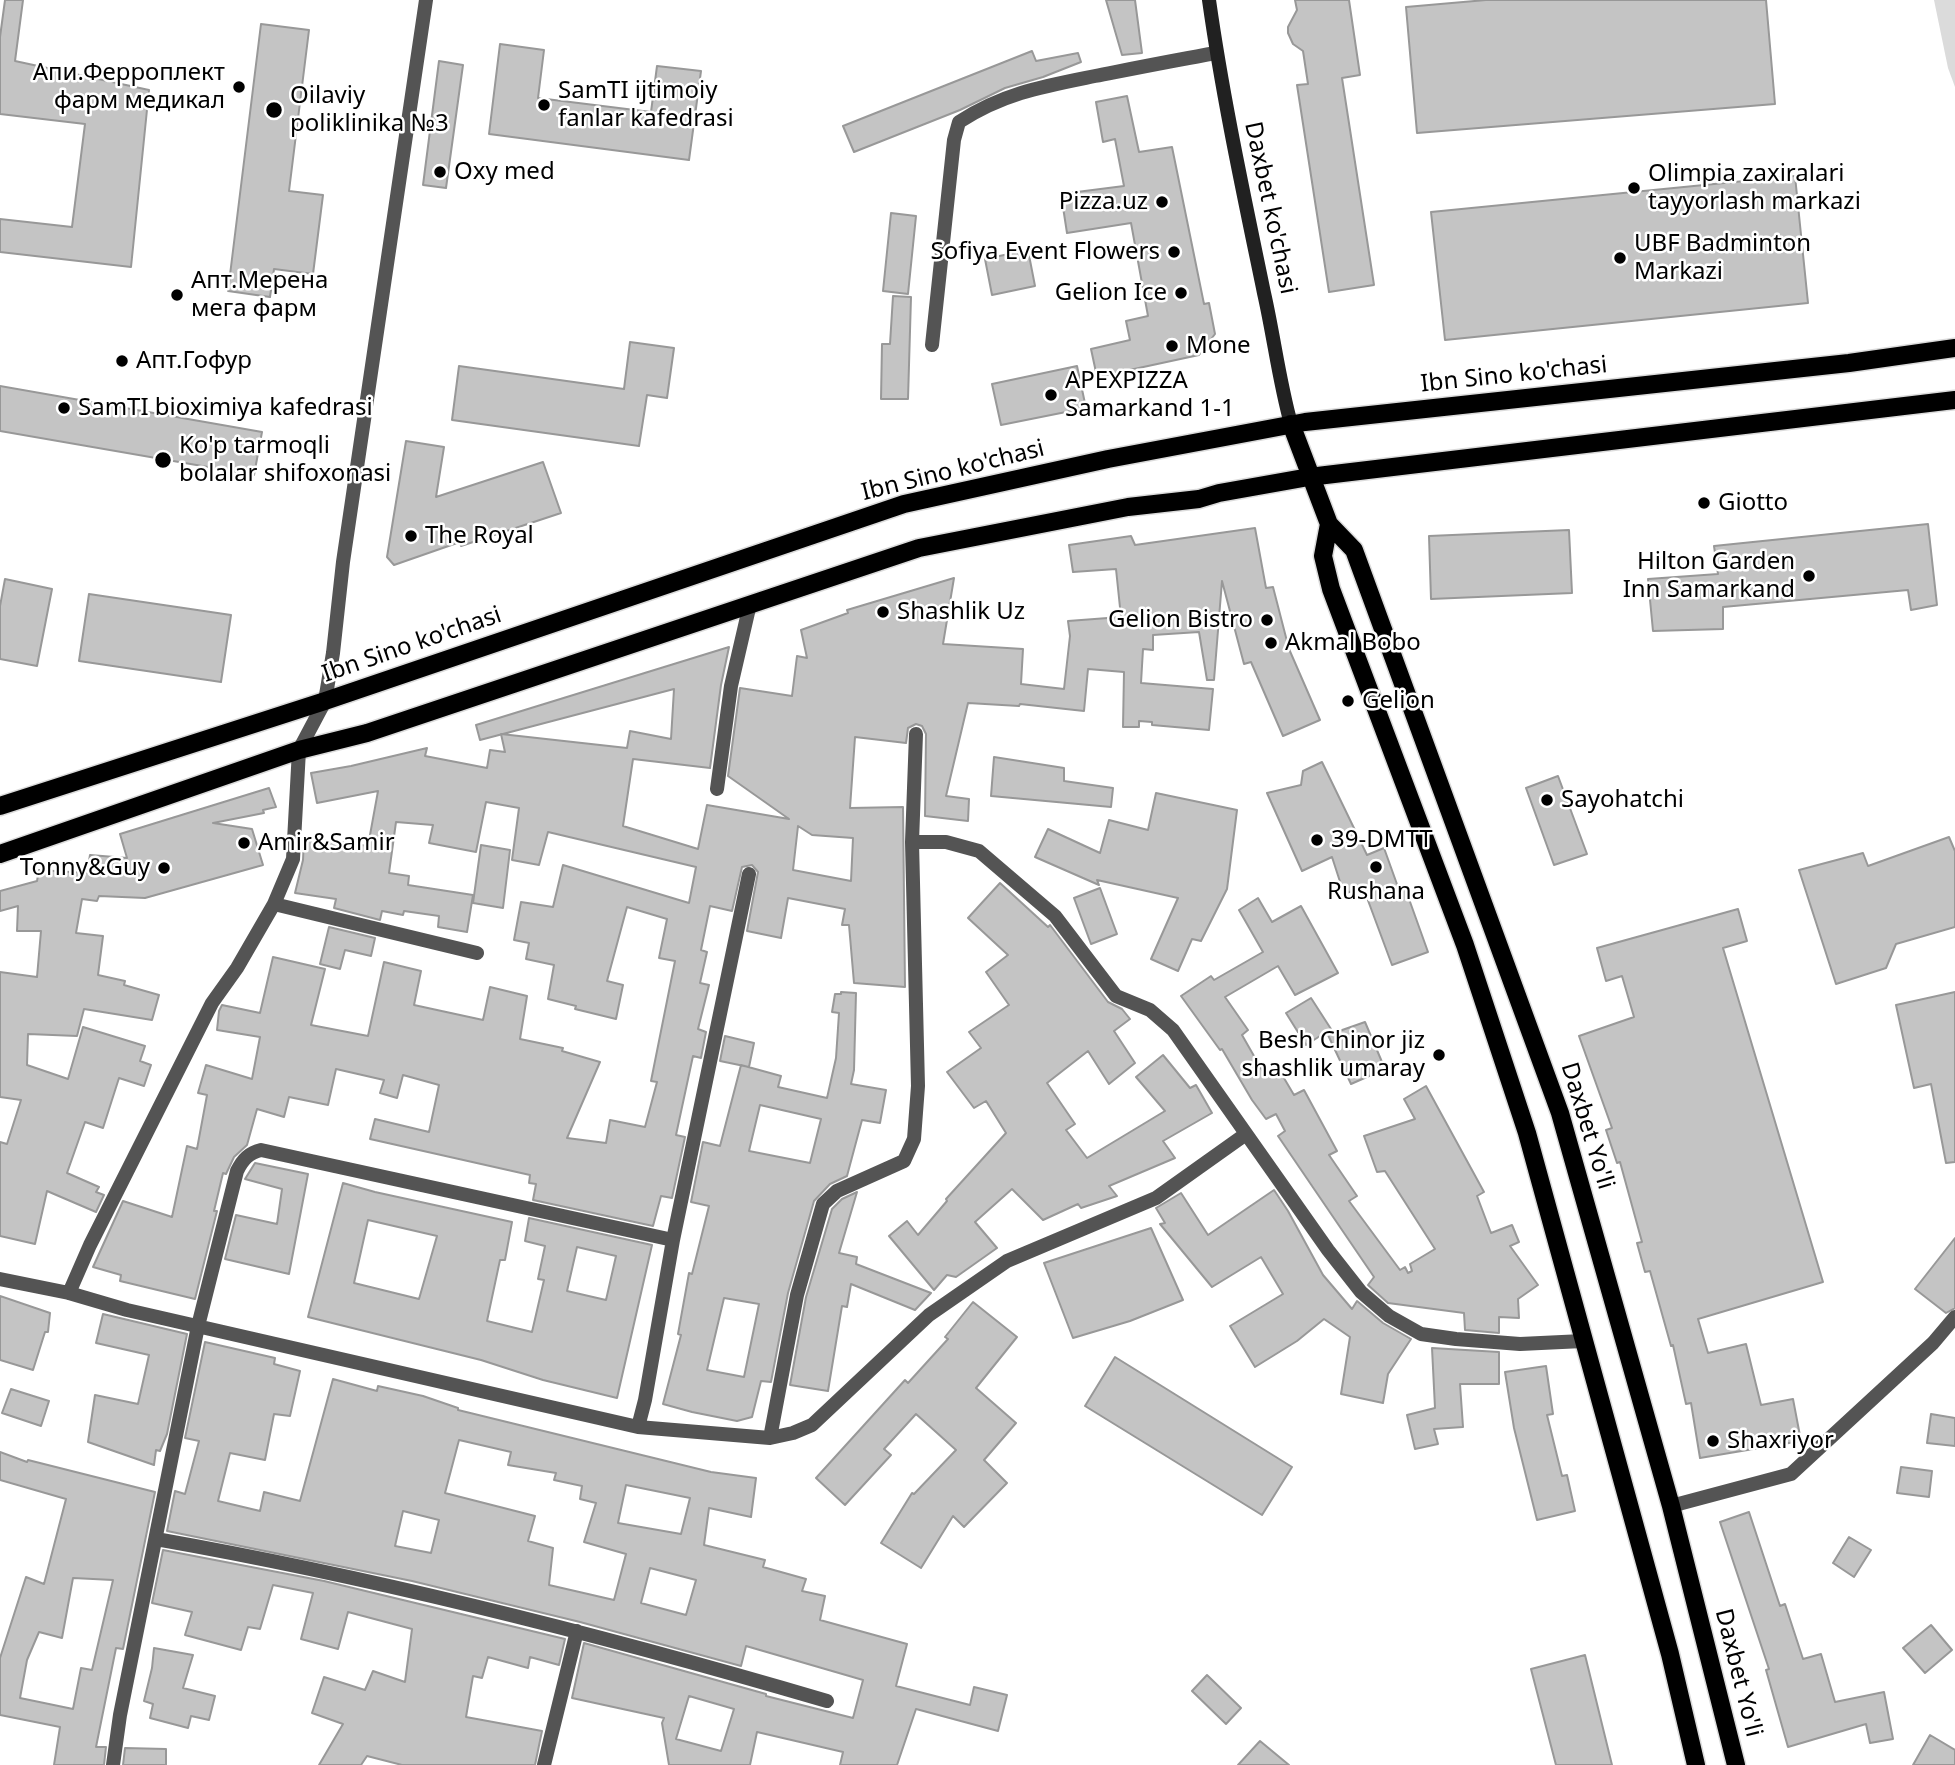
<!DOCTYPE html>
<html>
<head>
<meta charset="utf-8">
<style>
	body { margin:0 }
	canvas { display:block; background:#fff }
</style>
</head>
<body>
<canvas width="1955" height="1765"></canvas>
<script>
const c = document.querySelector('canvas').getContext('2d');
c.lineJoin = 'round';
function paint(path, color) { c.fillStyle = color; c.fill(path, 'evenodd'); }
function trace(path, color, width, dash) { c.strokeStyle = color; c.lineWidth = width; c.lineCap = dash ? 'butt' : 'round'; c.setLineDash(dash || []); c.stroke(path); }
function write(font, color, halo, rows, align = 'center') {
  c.font = font + ' "Noto Sans",sans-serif'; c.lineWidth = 5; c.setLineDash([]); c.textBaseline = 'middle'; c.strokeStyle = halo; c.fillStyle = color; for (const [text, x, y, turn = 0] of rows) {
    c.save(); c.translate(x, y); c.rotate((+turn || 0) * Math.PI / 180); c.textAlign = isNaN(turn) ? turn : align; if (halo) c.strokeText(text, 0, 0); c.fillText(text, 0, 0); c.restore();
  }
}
const green = new Path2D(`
	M 1934,0 L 1955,0 L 1955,87 L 1948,68 Z`);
const building = new Path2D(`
	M 5,0 L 23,0 L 15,61 L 149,90 L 131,267 L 0,252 L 0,219 L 72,227 L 85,124 L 0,114 L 0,37 Z
	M 1106,0 L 1135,0 L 1142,53 L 1122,55 Z
	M 1295,0 L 1349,0 L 1360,75 L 1342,78 L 1374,285 L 1329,292 L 1297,85 L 1308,84 L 1303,51 L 1293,44 L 1288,33 L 1288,27 L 1297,10 Z
	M 1486,0 L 1766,0 L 1775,104 L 1417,133 L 1406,7 Z
	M 261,24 L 309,30 L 289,191 L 323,195 L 313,274 L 274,269 L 270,297 L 228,291 Z
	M 500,44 L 544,50 L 538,98 L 651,112 L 657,66 L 701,71 L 689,160 L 489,134 Z
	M 1032,51 L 1036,61 L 1078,53 L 1081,62 L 1043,77 L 1005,88 L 960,110 L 854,152 L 843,126 Z
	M 439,61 L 463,65 L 446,188 L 423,185 Z
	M 1127,96 L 1139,152 L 1172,147 L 1204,304 L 1209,303 L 1215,334 L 1199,355 L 1097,377 L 1091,349 L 1130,340 L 1126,321 L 1148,316 L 1131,223 L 1067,233 L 1061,194 L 1124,186 L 1115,139 L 1103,142 L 1096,102 Z
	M 1795,176 L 1808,303 L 1445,340 L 1431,212 Z
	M 891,213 L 916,216 L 908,294 L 883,291 Z
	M 1028,250 L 1035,286 L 992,295 L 985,259 Z
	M 893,296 L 911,297 L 908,399 L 881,399 L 882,344 L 890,344 Z
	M 630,342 L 674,348 L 667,398 L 647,395 L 639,446 L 452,420 L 459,366 L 624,389 Z
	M 1077,366 L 1086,408 L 1001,425 L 992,384 Z
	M 0,386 L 262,432 L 254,475 L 0,431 Z
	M 406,441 L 444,447 L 436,497 L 543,462 L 561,513 L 461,546 L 460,542 L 394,565 L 387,557 Z
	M 1928,524 L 1937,605 L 1911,610 L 1908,590 L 1723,607 L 1723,629 L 1653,631 L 1648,579 L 1718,574 L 1714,546 Z
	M 1255,528 L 1266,588 L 1273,587 L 1289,649 L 1320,720 L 1283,736 L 1251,662 L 1244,664 L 1222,581 L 1214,680 L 1207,680 L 1199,632 L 1153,635 L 1153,650 L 1143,649 L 1141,683 L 1213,689 L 1209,730 L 1152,725 L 1152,722 L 1139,721 L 1139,727 L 1123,727 L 1124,672 L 1088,669 L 1084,711 L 1020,704 L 1019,706 L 968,703 L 946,796 L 969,799 L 968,821 L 925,816 L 926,734 L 922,726 L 916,724 L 908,728 L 906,743 L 855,737 L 850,808 L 903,807 L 905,987 L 854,983 L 849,925 L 842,925 L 845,909 L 788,898 L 781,938 L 747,931 L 758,872 L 752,865 L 742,867 L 732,911 L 710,906 L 701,950 L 707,952 L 700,983 L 709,985 L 698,1029 L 706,1032 L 701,1058 L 693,1056 L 676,1135 L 685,1137 L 672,1198 L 661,1196 L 653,1226 L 533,1200 L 536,1184 L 529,1183 L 530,1175 L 370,1139 L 375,1119 L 429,1132 L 439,1085 L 403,1075 L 397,1098 L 380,1093 L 384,1080 L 336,1069 L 328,1105 L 289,1097 L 284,1117 L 257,1109 L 247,1145 L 234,1157 L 226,1174 L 223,1173 L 214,1211 L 217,1211 L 195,1299 L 120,1281 L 121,1275 L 93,1267 L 123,1201 L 172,1217 L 187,1146 L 197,1149 L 207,1095 L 198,1093 L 206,1065 L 252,1079 L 260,1037 L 217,1030 L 219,1011 L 222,1005 L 260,1013 L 273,957 L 325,969 L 311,1025 L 368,1036 L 384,962 L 421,971 L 414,1005 L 483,1020 L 490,987 L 527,996 L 520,1039 L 563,1048 L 562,1051 L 600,1062 L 567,1138 L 606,1143 L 610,1120 L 645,1127 L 657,1082 L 651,1081 L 675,961 L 659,958 L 667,919 L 627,907 L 607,981 L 623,985 L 616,1019 L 575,1009 L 576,1006 L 548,999 L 554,965 L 526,959 L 529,943 L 514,940 L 521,902 L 553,907 L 563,865 L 689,903 L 696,867 L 548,832 L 539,865 L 512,860 L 519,808 L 486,802 L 476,852 L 429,843 L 433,825 L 396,822 L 389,873 L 409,876 L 408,885 L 473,895 L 467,932 L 438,927 L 439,916 L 404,911 L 403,915 L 382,911 L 380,920 L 334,908 L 336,899 L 295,893 L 303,860 L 304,837 L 368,846 L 378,791 L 317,803 L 311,773 L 351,766 L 427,748 L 425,756 L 487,768 L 490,750 L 505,752 L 501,734 L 627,748 L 630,731 L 671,739 L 674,689 L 480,740 L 476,725 L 729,647 L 721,685 L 710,768 L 633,759 L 623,826 L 698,849 L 707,805 L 789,819 L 728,776 L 740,688 L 792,696 L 797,656 L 807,658 L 801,630 L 848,613 L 847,610 L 954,578 L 943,644 L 1023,649 L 1021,684 L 1064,689 L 1070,636 L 1068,621 L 1121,617 L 1116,569 L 1073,572 L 1069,545 L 1131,536 L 1135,545 ZM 798,826 L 812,835 L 853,838 L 851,881 L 793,870 Z
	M 1569,530 L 1572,593 L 1431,599 L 1429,536 Z
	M 5,579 L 52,589 L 37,666 L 0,659 L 0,606 Z
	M 89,594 L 231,615 L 221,682 L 79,661 Z
	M 994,757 L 1064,768 L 1064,781 L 1113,788 L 1111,807 L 991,796 Z
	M 1322,762 L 1367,855 L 1384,848 L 1398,887 L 1404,885 L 1428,952 L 1392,965 L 1363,887 L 1344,894 L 1332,857 L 1302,871 L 1267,793 L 1301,785 L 1303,771 Z
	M 1558,776 L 1587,854 L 1554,865 L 1526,788 Z
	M 269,788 L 276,807 L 263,810 L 264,813 L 213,823 L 252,829 L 263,865 L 145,898 L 99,896 L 97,901 L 82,899 L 76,933 L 103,936 L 98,975 L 125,981 L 124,985 L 159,995 L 152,1020 L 84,1009 L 77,1036 L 28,1034 L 27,1065 L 68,1079 L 83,1027 L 145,1046 L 140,1061 L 151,1065 L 144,1086 L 119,1078 L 103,1128 L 85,1122 L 67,1173 L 99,1187 L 96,1192 L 104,1195 L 96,1212 L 47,1191 L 35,1244 L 0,1236 L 0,1142 L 7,1144 L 21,1100 L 0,1097 L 0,972 L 37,977 L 41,931 L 17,931 L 18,906 L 0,911 L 0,891 L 37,881 L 39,870 L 87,873 L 90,855 L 127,858 L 120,834 Z
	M 1156,793 L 1237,810 L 1227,889 L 1201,941 L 1192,939 L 1178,971 L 1151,959 L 1178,898 L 1097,880 L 1099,885 L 1035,857 L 1048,829 L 1100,853 L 1109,820 L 1148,830 Z
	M 1949,837 L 1955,851 L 1955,927 L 1896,944 L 1886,968 L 1836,984 L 1799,870 L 1863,853 L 1868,866 Z
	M 481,845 L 510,850 L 503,908 L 473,903 Z
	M 1000,883 L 1048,927 L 1050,925 L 1108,1002 L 1122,1009 L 1130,1019 L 1114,1031 L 1135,1063 L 1109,1084 L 1088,1051 L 1047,1083 L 1075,1124 L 1066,1130 L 1087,1158 L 1165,1111 L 1136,1077 L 1163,1055 L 1190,1088 L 1196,1085 L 1212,1113 L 1163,1141 L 1175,1158 L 1109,1186 L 1117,1196 L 1081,1208 L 1078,1204 L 1043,1220 L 1012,1189 L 975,1222 L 997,1248 L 956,1277 L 947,1275 L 934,1290 L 889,1236 L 907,1221 L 918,1235 L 947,1201 L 946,1199 L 1006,1133 L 986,1101 L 974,1108 L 947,1072 L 981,1048 L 969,1032 L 1009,1005 L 986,972 L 1008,955 L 968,918 Z
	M 1100,888 L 1117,934 L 1091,944 L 1074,898 Z
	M 1258,898 L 1272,922 L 1301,906 L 1338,973 L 1295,995 L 1278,966 L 1225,997 L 1248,1030 L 1242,1035 L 1266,1077 L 1278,1068 L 1294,1095 L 1304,1090 L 1337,1151 L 1329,1155 L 1357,1196 L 1349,1201 L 1400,1270 L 1405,1267 L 1408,1273 L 1412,1271 L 1410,1264 L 1435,1249 L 1385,1171 L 1377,1172 L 1364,1136 L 1415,1119 L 1404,1099 L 1426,1086 L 1484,1192 L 1477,1196 L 1491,1233 L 1512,1225 L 1519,1242 L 1510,1246 L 1538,1285 L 1518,1299 L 1519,1318 L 1499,1317 L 1499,1333 L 1465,1330 L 1464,1313 L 1388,1303 L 1368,1285 L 1374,1277 L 1278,1136 L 1285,1131 L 1276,1114 L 1266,1119 L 1252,1100 L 1222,1049 L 1220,1050 L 1181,996 L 1211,976 L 1214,980 L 1263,952 L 1239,910 Z
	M 1738,909 L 1747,941 L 1723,948 L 1823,1282 L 1698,1319 L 1708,1353 L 1746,1344 L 1761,1405 L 1793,1399 L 1801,1441 L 1700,1458 L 1691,1403 L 1686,1404 L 1673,1345 L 1671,1346 L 1650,1271 L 1645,1272 L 1637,1243 L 1642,1242 L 1620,1162 L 1617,1163 L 1606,1130 L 1612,1128 L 1579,1036 L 1634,1017 L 1622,976 L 1606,981 L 1597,948 Z
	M 329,927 L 375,938 L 371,956 L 345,950 L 340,969 L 320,964 Z
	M 841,992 L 856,993 L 854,1070 L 851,1084 L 886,1090 L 880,1123 L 862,1120 L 847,1176 L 830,1184 L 814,1201 L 788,1293 L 771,1382 L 761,1381 L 752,1417 L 737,1421 L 692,1412 L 663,1404 L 681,1335 L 678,1334 L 689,1273 L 692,1274 L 709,1206 L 691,1202 L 703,1142 L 720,1146 L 741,1065 L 781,1076 L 778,1087 L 827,1098 L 836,1058 L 839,1013 L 832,1012 L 835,994 L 841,994 ZM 760,1105 L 821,1119 L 810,1163 L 749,1151 ZM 724,1298 L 759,1304 L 744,1377 L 707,1370 Z
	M 1955,992 L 1955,1162 L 1946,1163 L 1931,1084 L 1914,1088 L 1896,1005 Z
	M 1311,998 L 1331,1029 L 1306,1045 L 1286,1013 Z
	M 1365,1022 L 1385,1069 L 1351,1084 L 1328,1035 Z
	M 725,1036 L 754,1043 L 749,1067 L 720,1061 Z
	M 255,1163 L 308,1174 L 289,1274 L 225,1259 L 236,1215 L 277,1224 L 282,1189 L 245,1179 Z
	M 343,1183 L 375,1192 L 512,1222 L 505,1260 L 500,1260 L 487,1321 L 532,1332 L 544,1280 L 538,1279 L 545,1246 L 525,1241 L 529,1218 L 652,1245 L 617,1398 L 543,1380 L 481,1360 L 308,1317 ZM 368,1220 L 437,1236 L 419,1299 L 354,1283 ZM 577,1247 L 616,1256 L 606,1300 L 567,1291 Z
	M 1274,1190 L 1288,1211 L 1323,1275 L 1352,1309 L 1357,1301 L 1383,1323 L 1411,1339 L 1388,1374 L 1383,1403 L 1341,1394 L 1350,1337 L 1324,1319 L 1297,1341 L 1255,1367 L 1230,1326 L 1283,1294 L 1261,1257 L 1212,1287 L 1160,1224 L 1165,1223 L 1156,1208 L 1181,1193 L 1208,1235 Z
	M 857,1192 L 839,1253 L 857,1257 L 856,1264 L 931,1293 L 915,1310 L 851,1284 L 847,1307 L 842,1306 L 828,1391 L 790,1385 L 806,1297 L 832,1209 L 842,1199 Z
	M 1151,1228 L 1183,1300 L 1130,1321 L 1073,1338 L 1044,1263 Z
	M 1955,1238 L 1955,1308 L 1946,1313 L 1915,1289 Z
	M 0,1296 L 50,1313 L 48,1332 L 45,1332 L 33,1370 L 0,1360 Z
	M 973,1302 L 1017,1337 L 976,1388 L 1016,1423 L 984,1460 L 1007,1483 L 964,1527 L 953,1516 L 921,1568 L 881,1543 L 912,1493 L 914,1494 L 956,1450 L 916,1414 L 884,1449 L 891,1455 L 845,1505 L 816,1478 L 905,1380 L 908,1383 L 948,1339 L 945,1337 Z
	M 103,1314 L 187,1334 L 167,1434 L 160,1451 L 156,1450 L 154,1465 L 88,1442 L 95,1395 L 138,1404 L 149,1355 L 96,1343 Z
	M 205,1342 L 275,1358 L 274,1364 L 300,1371 L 290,1416 L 274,1414 L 265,1460 L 230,1453 L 218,1501 L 260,1511 L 264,1492 L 300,1501 L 333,1379 L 377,1391 L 378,1386 L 423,1396 L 458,1408 L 458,1410 L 711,1472 L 756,1478 L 751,1517 L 709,1508 L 704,1545 L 765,1560 L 763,1567 L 806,1579 L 802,1591 L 825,1596 L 820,1620 L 907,1644 L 896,1686 L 970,1705 L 974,1687 L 1007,1695 L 998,1731 L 916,1709 L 897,1765 L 840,1765 L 843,1752 L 757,1732 L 750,1765 L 669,1765 L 662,1723 L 664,1718 L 572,1698 L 584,1643 L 766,1694 L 766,1696 L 853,1718 L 863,1680 L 746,1646 L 741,1666 L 580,1622 L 412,1581 L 167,1531 L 175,1491 L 185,1494 L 199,1441 L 185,1438 ZM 459,1440 L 511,1452 L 508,1465 L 556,1473 L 554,1480 L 582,1486 L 580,1499 L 596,1503 L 584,1542 L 626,1554 L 614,1600 L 549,1585 L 553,1548 L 528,1541 L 535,1516 L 445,1493 ZM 626,1485 L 690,1498 L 681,1534 L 618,1523 ZM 403,1511 L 439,1520 L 431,1553 L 395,1546 ZM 650,1568 L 696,1580 L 686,1615 L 641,1603 ZM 689,1696 L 734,1709 L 721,1751 L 676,1739 Z
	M 1432,1348 L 1499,1352 L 1499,1384 L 1460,1384 L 1463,1427 L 1434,1429 L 1438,1444 L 1415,1449 L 1407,1415 L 1435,1408 Z
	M 1115,1357 L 1292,1467 L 1262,1515 L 1085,1406 Z
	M 1546,1366 L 1553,1414 L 1547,1415 L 1562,1476 L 1567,1475 L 1575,1511 L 1537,1520 L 1514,1428 L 1505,1372 Z
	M 11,1389 L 49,1401 L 41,1426 L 2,1413 Z
	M 1931,1414 L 1955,1418 L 1955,1446 L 1927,1443 Z
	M 0,1452 L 27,1462 L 28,1460 L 155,1492 L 123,1649 L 116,1648 L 96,1747 L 106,1747 L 104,1765 L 54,1765 L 60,1727 L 0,1715 L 0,1658 L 26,1577 L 44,1584 L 66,1499 L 0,1480 ZM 73,1578 L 113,1580 L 92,1670 L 81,1668 L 73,1709 L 20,1698 L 27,1660 L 39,1632 L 62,1638 Z
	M 1901,1467 L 1932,1471 L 1929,1497 L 1897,1493 Z
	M 1749,1512 L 1780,1606 L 1785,1604 L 1803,1659 L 1821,1654 L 1835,1702 L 1884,1692 L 1893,1739 L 1870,1743 L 1866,1724 L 1788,1747 L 1766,1670 L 1769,1669 L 1720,1522 Z
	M 1849,1537 L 1871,1550 L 1854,1577 L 1833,1563 Z
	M 163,1550 L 324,1581 L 565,1639 L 559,1665 L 530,1657 L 528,1668 L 488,1657 L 482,1678 L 473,1676 L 466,1717 L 542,1731 L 535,1765 L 402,1765 L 367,1756 L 361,1765 L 319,1765 L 343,1724 L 312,1713 L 324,1677 L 365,1690 L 373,1671 L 405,1682 L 412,1629 L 348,1612 L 338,1649 L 301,1639 L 313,1593 L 273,1585 L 260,1629 L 248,1627 L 241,1650 L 185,1635 L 192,1612 L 152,1603 Z
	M 1931,1625 L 1952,1650 L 1925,1673 L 1903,1648 Z
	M 154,1648 L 193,1655 L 183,1688 L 215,1696 L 209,1720 L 191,1716 L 188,1728 L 150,1718 L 153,1704 L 144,1701 L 152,1668 Z
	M 1585,1655 L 1612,1765 L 1556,1765 L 1531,1669 Z
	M 1207,1675 L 1241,1708 L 1226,1724 L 1192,1691 Z
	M 1930,1735 L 1955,1750 L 1955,1765 L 1913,1765 Z
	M 1260,1741 L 1289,1765 L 1238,1765 Z
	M 125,1748 L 166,1749 L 166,1765 L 123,1765 Z`);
const street = new Path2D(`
	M 932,345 L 954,140 L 959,122 C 1003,93 1045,86 1095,76 C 1136,68 1176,60 1216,53
	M 717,789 L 731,686 L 750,604
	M 912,842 L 946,842 L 979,851 L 1055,916 L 1116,996 L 1150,1010 L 1173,1030 L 1328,1250 L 1361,1292 L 1389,1316 L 1421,1334 L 1456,1339 L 1520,1344 L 1583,1341
	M 274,904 L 477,953
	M 0,1279 L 69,1293 L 127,1310 L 638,1427 L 645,1400 L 673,1240 L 749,874
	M 69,1293 L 90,1245 L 212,1003 L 237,968 L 274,904 L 293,859 L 299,750 L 325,701 L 333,653 L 343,562 L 426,0
	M 638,1427 L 770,1438 L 797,1295 L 823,1204 L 837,1191 L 904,1161 L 914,1139 L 918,1086 L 912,842 L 916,734
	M 770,1438 L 793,1433 L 812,1425 L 929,1315 L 1007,1261 L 1156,1198 L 1246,1134
	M 1671,1506 L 1791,1474 L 1933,1343 L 1955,1317
	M 156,1539 C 383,1579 606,1636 827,1701
	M 113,1765 L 120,1715 L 198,1326 L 237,1171 C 243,1159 249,1153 261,1150 L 673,1240
	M 544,1765 L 577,1631`);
const secondary = new Path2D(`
	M 1209,0 C 1223,99 1244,196 1264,293 C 1274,337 1279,381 1291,424`);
const primary = new Path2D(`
	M 1291,424 L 1329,524 L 1354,550 L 1560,1113 L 1671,1506 L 1736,1765
	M 1329,524 L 1323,556 L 1331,589 L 1465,945 L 1527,1133 L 1670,1654 L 1696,1765
	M 0,806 L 325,701 L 904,504 L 1108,459 L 1305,422 L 1849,363 L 1955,348
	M 0,854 L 299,750 L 367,733 L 919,548 L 1128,507 L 1199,499 L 1219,493 L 1309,477 L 1955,400`);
const markers = [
	[239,87,7,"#000"],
	[544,105,7,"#000"],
	[274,110,9,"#000"],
	[440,172,7,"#000"],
	[1634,188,7,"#000"],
	[1162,202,7,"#000"],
	[1174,252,7,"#000"],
	[1620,258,7,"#000"],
	[1181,293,7,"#000"],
	[177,295,7,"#000"],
	[1172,346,7,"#000"],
	[122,361,7,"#000"],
	[1051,395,7,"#000"],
	[64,408,7,"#000"],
	[163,460,9,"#000"],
	[1704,503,7,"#000"],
	[411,536,7,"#000"],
	[1809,576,7,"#000"],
	[883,612,7,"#000"],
	[1267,620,7,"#000"],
	[1271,643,7,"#000"],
	[1348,701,7,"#000"],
	[1547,800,7,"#000"],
	[1317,840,7,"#000"],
	[244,843,7,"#000"],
	[1376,867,7,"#000"],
	[164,868,7,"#000"],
	[1439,1055,7,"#000"],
	[1713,1441,7,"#000"]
];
const poiNames = [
	["Апи.Ферроплект",225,73,"right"],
	["фарм медикал",225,101,"right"],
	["SamTI ijtimoiy",558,91],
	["fanlar kafedrasi",558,119],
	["Oilaviy",290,96],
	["poliklinika №3",290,124],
	["Oxy med",454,172],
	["Olimpia zaxiralari",1648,174],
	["tayyorlash markazi",1648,202],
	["Pizza.uz",1148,202,"right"],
	["UBF Badminton",1634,244],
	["Markazi",1634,272],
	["Sofiya Event Flowers",1160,252,"right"],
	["Апт.Мерена",191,281],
	["мега фарм",191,309],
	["Gelion Ice",1167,293,"right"],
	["Mone",1186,346],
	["Апт.Гофур",136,361],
	["APEXPIZZA",1065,381],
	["Samarkand 1-1",1065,409],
	["SamTI bioximiya kafedrasi",78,408],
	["Ko'p tarmoqli",179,446],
	["bolalar shifoxonasi",179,474],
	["Giotto",1718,503],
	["The Royal",425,536],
	["Hilton Garden",1795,562,"right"],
	["Inn Samarkand",1795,590,"right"],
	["Shashlik Uz",897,612],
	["Gelion Bistro",1253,620,"right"],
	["Akmal Bobo",1285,643],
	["Gelion",1362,701],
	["Sayohatchi",1561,800],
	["39-DMTT",1331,840],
	["Amir&Samir",258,843],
	["Tonny&Guy",150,868,"right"],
	["Rushana",1376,892,"center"],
	["Besh Chinor jiz",1425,1041,"right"],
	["shashlik umaray",1425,1069,"right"],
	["Shaxriyor",1727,1441]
];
const streetNames = [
	["Daxbet ko'chasi",1270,208,78],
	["Ibn Sino ko'chasi",1514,375,-6],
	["Ibn Sino ko'chasi",953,471,-14],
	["Ibn Sino ko'chasi",412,645,-19],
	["Daxbet Yo'li",1587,1126,73],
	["Daxbet Yo'li",1738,1673,76]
];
paint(green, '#dbdbdb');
paint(building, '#c4c4c4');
trace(building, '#989898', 2);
trace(primary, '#dbdbdb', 21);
trace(street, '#545454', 14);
trace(secondary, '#212121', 14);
trace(primary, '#000', 18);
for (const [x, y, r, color] of markers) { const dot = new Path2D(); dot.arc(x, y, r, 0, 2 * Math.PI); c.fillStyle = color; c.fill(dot); trace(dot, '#fff', 2.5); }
write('24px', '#000', '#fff', poiNames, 'left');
write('24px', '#000', '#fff', streetNames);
</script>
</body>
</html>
